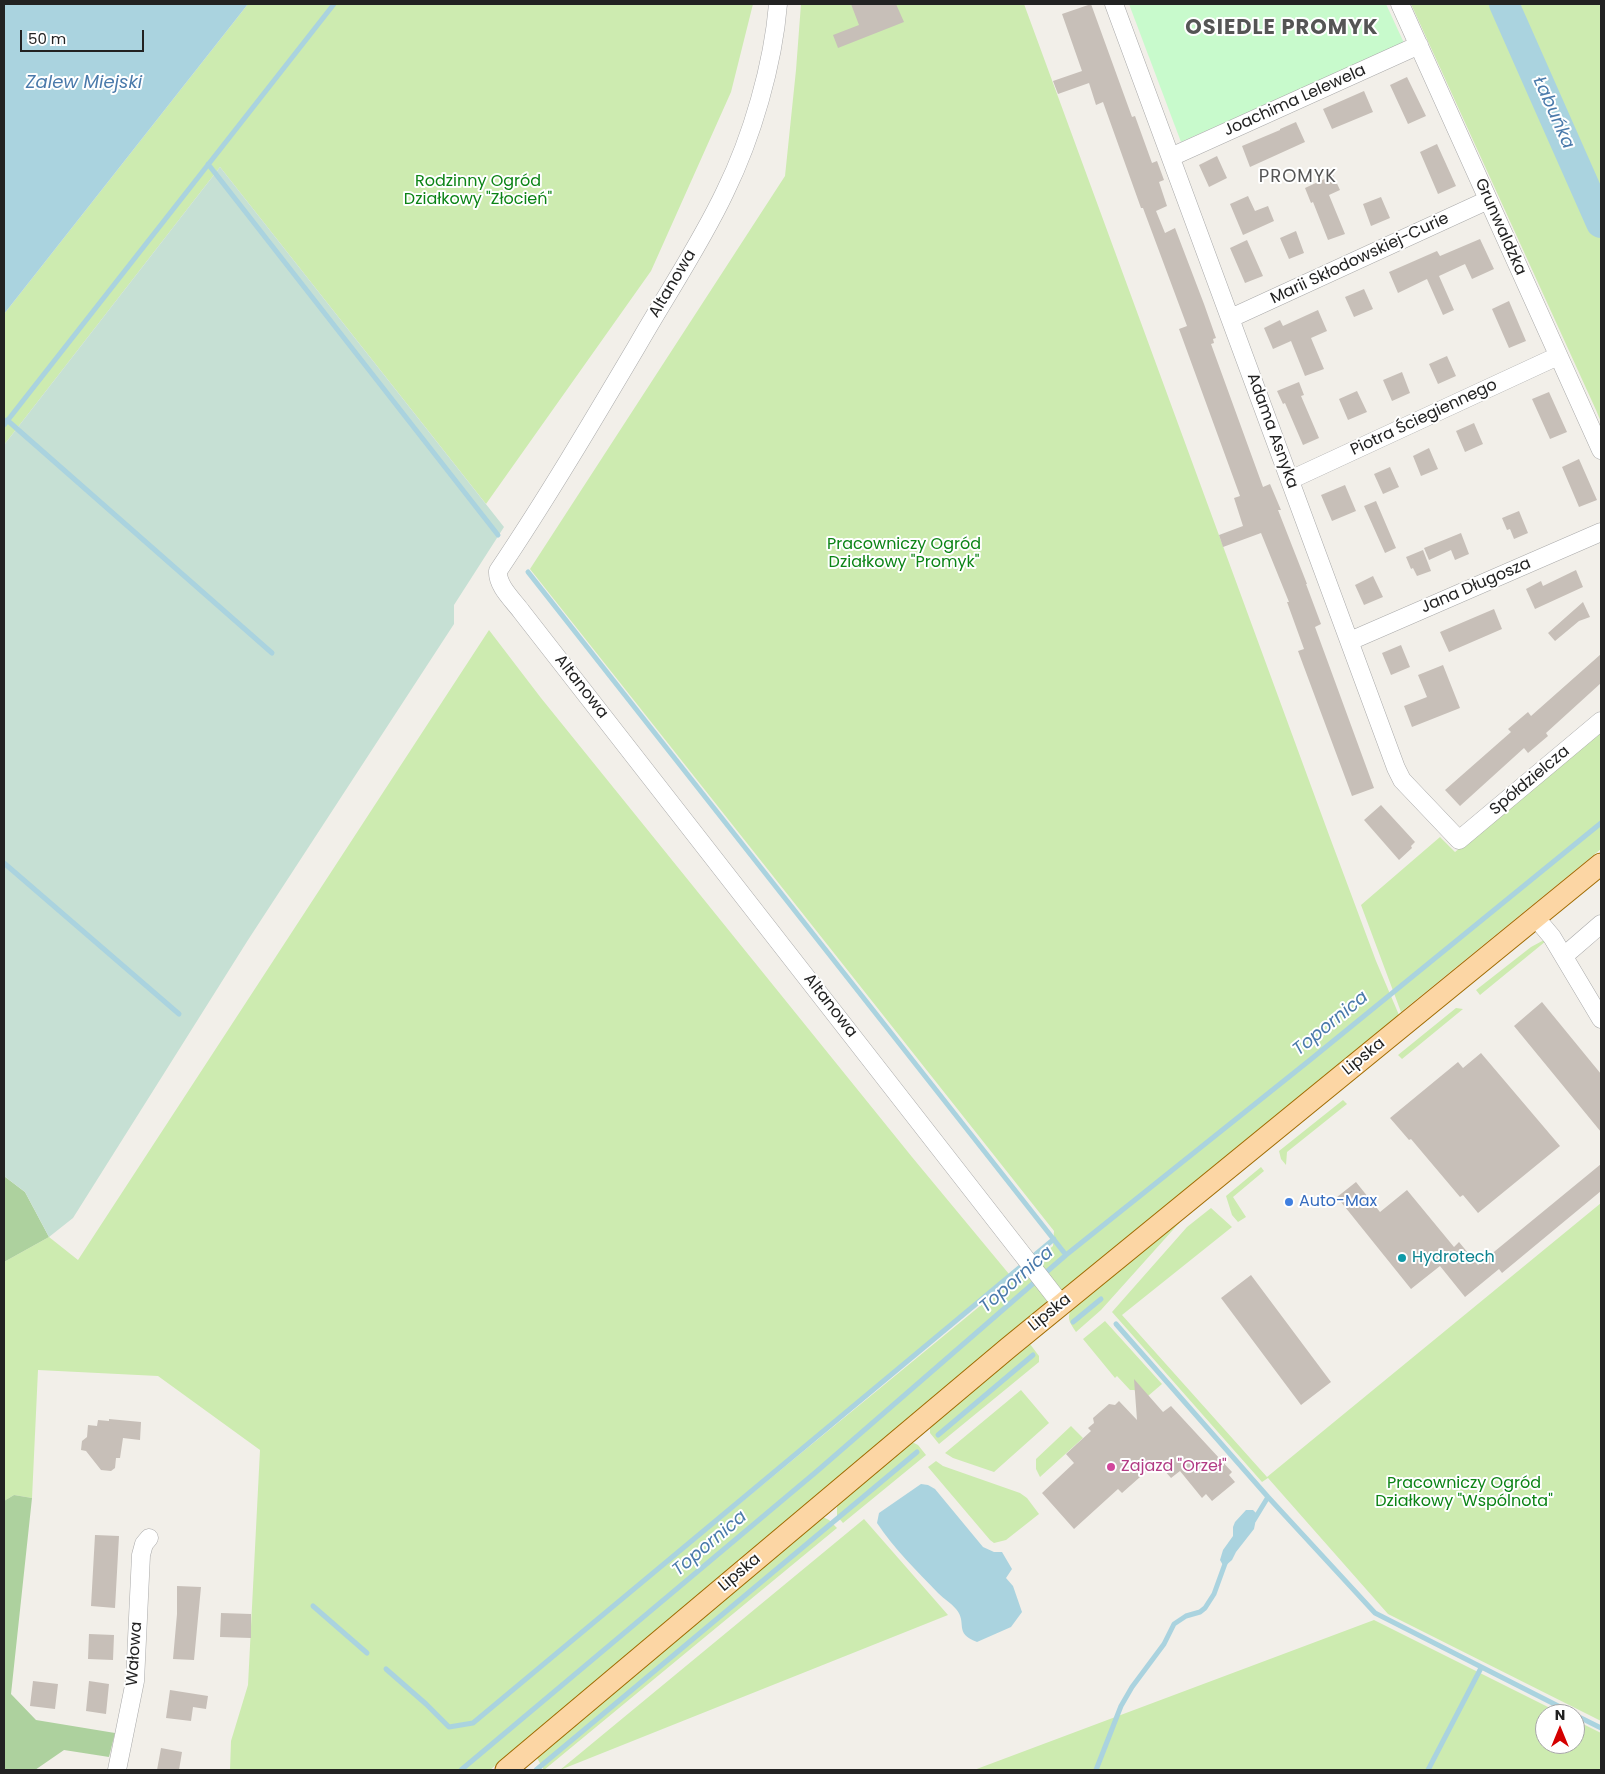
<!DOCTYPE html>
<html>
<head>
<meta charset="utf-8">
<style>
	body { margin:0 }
	#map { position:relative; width:1605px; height:1774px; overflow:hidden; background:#f2efe9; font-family:Poppins,sans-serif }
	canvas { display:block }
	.frame { position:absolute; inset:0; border:5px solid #222; pointer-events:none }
	.north { position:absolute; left:1535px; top:1704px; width:50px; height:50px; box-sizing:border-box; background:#fff; border:1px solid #a7a7a7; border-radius:50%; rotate:0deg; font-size:14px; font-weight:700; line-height:20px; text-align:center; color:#222 }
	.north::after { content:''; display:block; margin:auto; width:18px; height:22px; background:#d40000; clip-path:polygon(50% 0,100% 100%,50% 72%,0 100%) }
	.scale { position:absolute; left:20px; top:30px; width:124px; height:22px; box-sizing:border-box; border:2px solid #222; border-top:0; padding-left:6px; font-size:15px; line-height:18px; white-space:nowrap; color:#222; -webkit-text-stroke:4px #fff; paint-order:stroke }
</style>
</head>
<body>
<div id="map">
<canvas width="1605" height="1774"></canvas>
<div class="frame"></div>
<div class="north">N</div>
<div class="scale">50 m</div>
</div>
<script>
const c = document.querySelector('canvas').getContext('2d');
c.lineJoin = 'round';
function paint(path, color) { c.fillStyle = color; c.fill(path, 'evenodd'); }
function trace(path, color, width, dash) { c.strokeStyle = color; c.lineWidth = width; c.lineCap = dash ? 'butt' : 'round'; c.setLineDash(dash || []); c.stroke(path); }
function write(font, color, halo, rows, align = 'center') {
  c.font = font + ' Poppins,sans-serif'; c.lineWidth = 4; c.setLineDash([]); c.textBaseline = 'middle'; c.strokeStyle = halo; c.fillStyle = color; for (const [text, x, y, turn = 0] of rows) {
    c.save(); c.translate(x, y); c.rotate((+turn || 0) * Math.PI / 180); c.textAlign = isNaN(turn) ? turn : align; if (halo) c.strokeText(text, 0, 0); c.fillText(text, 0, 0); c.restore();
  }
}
const grass = new Path2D(`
	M 248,4 L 753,4 L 731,92 L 651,271 L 486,504 L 220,167 L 4,445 L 4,314 Z
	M 801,4 L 1024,4 L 1329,835 L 1376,961 L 1399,1015 L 995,1345 L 490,1770 L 230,1770 L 231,1741 L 248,1685 L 260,1450 L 158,1376 L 38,1370 L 32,1498 L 14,1495 L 4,1501 L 4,1262 L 49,1237 L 78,1260 L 489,630 L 541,698 L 912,1157 L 1009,1274 L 536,1671 L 1053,1246 L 1054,1231 L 530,569 L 785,176 L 796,70 Z
	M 1411,4 L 1601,4 L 1601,422 L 1596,410 Z
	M 1601,732 L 1601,849 L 1401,1012 L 1361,905 L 1440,837 L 1455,852 Z
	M 1544,940 L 1546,941 L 1480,995 L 1476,990 L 1531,947 Z
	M 1456,1008 L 1463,1009 L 1402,1059 L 1398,1055 Z
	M 1343,1100 L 1347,1104 L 1287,1152 L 1286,1165 L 1281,1159 L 1279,1151 Z
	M 1261,1167 L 1264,1171 L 1233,1197 L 1246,1217 L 1238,1222 L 1232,1215 L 1226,1196 Z
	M 1601,1203 L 1601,1721 L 1388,1614 L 1268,1478 L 1262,1482 L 1112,1312 L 1187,1227 L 1211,1208 L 1232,1227 L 1122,1315 L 1267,1477 Z
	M 1178,1221 L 1180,1222 L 1101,1310 L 1076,1332 C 1071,1324 1066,1319 1071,1310 Z
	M 1105,1321 L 1162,1384 L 1148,1396 L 1134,1390 L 1130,1390 L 1117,1376 L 1115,1378 L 1083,1339 Z
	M 1030,1344 L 1039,1356 L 1039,1362 L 939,1444 L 930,1433 L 930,1427 Z
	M 1021,1390 L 1049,1423 L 994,1472 L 953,1458 L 945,1453 Z
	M 1071,1426 L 1083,1438 L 1040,1477 L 1036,1469 L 1036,1459 Z
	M 912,1442 L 918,1445 L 926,1455 L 843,1523 L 837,1516 L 837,1506 Z
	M 936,1461 L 943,1466 L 1020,1493 L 1027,1498 L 1039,1514 L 1006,1540 L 994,1543 L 990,1540 L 928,1467 Z
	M 823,1517 L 829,1520 L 837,1528 L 544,1770 L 537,1758 Z
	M 864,1519 L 948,1615 L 560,1770 Z
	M 1374,1620 L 1562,1714 L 1545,1714 L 1545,1744 L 1575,1744 L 1575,1720 L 1601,1733 L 1601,1770 L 974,1770 Z`);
const forest = new Path2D(`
	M 4,1176 L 25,1192 L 49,1237 L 4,1262 Z
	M 14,1495 L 32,1498 L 11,1694 L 36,1720 L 115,1733 L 109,1757 L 64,1750 L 35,1770 L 4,1770 L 4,1501 Z`);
const wetland = new Path2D(`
	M 220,167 L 504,527 L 454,605 L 454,624 L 248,940 L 73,1218 L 49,1237 L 25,1192 L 4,1176 L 4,445 Z`);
const park = new Path2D(`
	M 1129,4 L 1386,4 L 1404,43 L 1181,142 Z`);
const water = new Path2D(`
	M 4,4 L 248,4 L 4,314 Z
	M 921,1484 L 928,1485 L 935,1489 L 983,1547 L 994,1552 L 1002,1552 L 1012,1569 L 1006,1578 L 1013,1586 L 1022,1612 L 1011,1627 L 977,1642 C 953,1633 968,1623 956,1609 C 951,1603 944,1599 938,1593 C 917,1571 894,1549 877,1523 L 879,1513 Z
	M 1246,1510 L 1253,1510 L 1257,1514 L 1254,1529 L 1236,1552 L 1232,1560 L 1224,1567 L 1220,1560 L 1223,1550 L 1233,1536 L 1233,1527 L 1235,1522 Z`);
const stream = new Path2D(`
	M 208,164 L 498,535
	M 7,420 L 272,653
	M 4,425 L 334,4
	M 528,572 L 1066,1255
	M 4,863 L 179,1014
	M 1073,1322 L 1101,1299
	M 1116,1324 L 1268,1497 L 1375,1613 L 1574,1714
	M 938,1435 L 1033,1355
	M 1254,1520 L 1268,1497
	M 313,1606 L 367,1653
	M 386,1669 L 426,1704 L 449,1727 L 473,1723 L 1054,1239
	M 1575,1715 L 1601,1728
	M 461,1770 L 816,1472 L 1066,1255 L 1310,1060 L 1601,823
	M 536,1770 L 917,1452
	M 1096,1770 L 1121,1706 L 1132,1687 L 1164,1644 L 1174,1624 L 1186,1616 L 1200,1612 L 1205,1608 L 1214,1594 L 1226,1561
	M 1428,1770 L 1481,1668`);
const river = new Path2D(`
	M 1504,4 L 1601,223`);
const building = new Path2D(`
	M 851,4 L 896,4 L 904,22 L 838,48 L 833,35 L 859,25 Z
	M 1091,4 L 1132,117 L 1135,116 L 1152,163 L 1157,161 L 1164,180 L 1159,182 L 1167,206 L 1156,211 L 1165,233 L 1175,228 L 1204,304 L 1216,338 L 1213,339 L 1214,343 L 1211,344 L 1263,487 L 1270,484 L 1281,510 L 1278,510 L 1307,584 L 1306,584 L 1321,624 L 1315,627 L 1374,788 L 1352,796 L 1298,651 L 1304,649 L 1287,602 L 1289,602 L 1261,533 L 1223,547 L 1219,535 L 1243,526 L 1234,498 L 1240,496 L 1179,329 L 1187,326 L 1143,208 L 1141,208 L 1103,102 L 1096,105 L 1089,83 L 1058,94 L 1053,81 L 1082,71 L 1062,14 Z
	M 1407,77 L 1426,116 L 1408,124 L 1390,85 Z
	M 1364,91 L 1373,112 L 1332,129 L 1323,109 Z
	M 1296,122 L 1305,142 L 1250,167 L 1242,146 L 1280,130 L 1280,129 Z
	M 1437,144 L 1456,186 L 1438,194 L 1420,152 Z
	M 1217,156 L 1227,178 L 1209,187 L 1199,165 Z
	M 1333,175 L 1340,190 L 1329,195 L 1345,234 L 1328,240 L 1313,202 L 1311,203 L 1305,188 Z
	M 1248,196 L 1255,211 L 1268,206 L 1274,221 L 1243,235 L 1230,204 Z
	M 1381,197 L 1390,218 L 1371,226 L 1363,204 Z
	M 1296,231 L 1304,253 L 1289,259 L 1280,238 Z
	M 1480,239 L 1494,269 L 1472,279 L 1465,264 L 1439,276 L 1454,310 L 1443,315 L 1427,279 L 1398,293 L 1389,272 L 1437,251 L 1440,256 Z
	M 1247,240 L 1263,276 L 1245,283 L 1230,248 Z
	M 1364,289 L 1373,309 L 1354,317 L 1345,297 Z
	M 1509,301 L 1526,341 L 1509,348 L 1492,309 Z
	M 1318,310 L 1327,331 L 1311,338 L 1324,369 L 1305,376 L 1291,341 L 1273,349 L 1264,328 L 1280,320 L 1283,326 Z
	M 1447,356 L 1456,376 L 1438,384 L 1429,364 Z
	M 1402,372 L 1410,393 L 1392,401 L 1383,380 Z
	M 1299,382 L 1304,395 L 1301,396 L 1319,438 L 1303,445 L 1285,403 L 1283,404 L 1277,391 Z
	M 1357,391 L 1367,412 L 1348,420 L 1339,399 Z
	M 1549,392 L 1567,432 L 1550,439 L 1532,399 Z
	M 1474,423 L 1483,444 L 1465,452 L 1456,431 Z
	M 1429,448 L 1438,469 L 1421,476 L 1413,456 Z
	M 1579,459 L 1597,500 L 1579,507 L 1562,467 Z
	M 1390,467 L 1399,487 L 1383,494 L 1374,474 Z
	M 1345,485 L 1356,511 L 1332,521 L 1321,495 Z
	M 1376,501 L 1396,548 L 1385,553 L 1364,506 Z
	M 1519,511 L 1528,533 L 1514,539 L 1510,529 L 1507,530 L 1502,518 Z
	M 1461,533 L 1469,554 L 1455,560 L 1451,550 L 1429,560 L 1424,548 Z
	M 1423,550 L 1431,571 L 1417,576 L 1413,568 L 1411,569 L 1406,557 Z
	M 1576,570 L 1583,587 L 1535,609 L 1526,589 L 1541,581 L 1543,586 Z
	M 1373,576 L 1383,597 L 1364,605 L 1355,585 Z
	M 1583,602 L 1590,617 L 1579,621 L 1555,641 L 1548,633 Z
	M 1494,609 L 1502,629 L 1449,652 L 1440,632 Z
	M 1401,645 L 1410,667 L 1391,675 L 1382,653 Z
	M 1601,654 L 1601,683 L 1546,733 L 1548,736 L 1528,753 L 1524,748 L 1460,806 L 1445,790 L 1511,732 L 1508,729 L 1528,712 L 1531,716 Z
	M 1443,665 L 1460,708 L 1412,727 L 1404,706 L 1427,697 L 1418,675 Z
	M 1381,805 L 1415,842 L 1411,846 L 1412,848 L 1399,860 L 1364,820 Z
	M 1542,1002 L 1601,1074 L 1601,1132 L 1514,1026 Z
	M 1481,1053 L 1560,1146 L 1478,1213 L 1463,1195 L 1460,1197 L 1411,1139 L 1409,1140 L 1390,1118 L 1458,1062 L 1463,1068 Z
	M 1601,1164 L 1601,1191 L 1502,1273 L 1499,1269 L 1465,1297 L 1440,1266 L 1411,1289 L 1337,1197 L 1356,1182 L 1380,1212 L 1407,1190 L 1454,1247 L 1459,1242 L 1478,1265 Z
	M 1251,1275 L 1331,1382 L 1301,1405 L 1221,1298 Z
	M 1134,1379 L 1163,1412 L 1171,1406 L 1232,1472 L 1229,1475 L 1235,1482 L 1212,1501 L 1206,1494 L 1202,1498 L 1180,1471 L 1171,1478 L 1157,1462 L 1122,1493 L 1118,1489 L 1074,1529 L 1042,1493 L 1074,1463 L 1066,1454 L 1091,1431 L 1088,1428 L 1094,1423 L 1093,1418 L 1109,1404 L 1115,1405 L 1119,1401 L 1137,1420 Z
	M 109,1419 L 141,1422 L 140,1440 L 123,1438 L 120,1458 L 116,1458 L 115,1468 L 111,1471 L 101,1470 L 86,1451 L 81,1450 L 82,1441 L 87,1437 L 88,1425 L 97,1426 L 98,1420 L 109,1421 Z
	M 95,1535 L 119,1536 L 115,1608 L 91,1606 Z
	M 177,1586 L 201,1587 L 194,1660 L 173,1659 L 177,1614 Z
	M 221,1613 L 251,1614 L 251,1638 L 220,1637 Z
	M 89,1634 L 114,1635 L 113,1660 L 88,1659 Z
	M 33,1681 L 58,1684 L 55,1709 L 30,1706 Z
	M 89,1681 L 109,1684 L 106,1714 L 86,1711 Z
	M 170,1690 L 208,1696 L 206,1709 L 193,1707 L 191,1721 L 166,1718 Z
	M 161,1748 L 182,1752 L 179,1770 L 157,1770 Z`);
const minor = new Path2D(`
	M 778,4 C 773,65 752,137 725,192 C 700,245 666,295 637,346 C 592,422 547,498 498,571 C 497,586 513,600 521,611 L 1061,1304
	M 1114,4 L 1396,768 L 1402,780 L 1459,840 L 1601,721
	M 1400,4 L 1601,450
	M 1171,157 L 1419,45
	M 1231,318 L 1488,200
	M 1290,480 L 1558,356
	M 1350,641 L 1601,532
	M 1536,918 L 1552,937 L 1601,1019
	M 1564,956 L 1601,924
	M 117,1770 L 135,1681 L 141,1555 L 144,1544 L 149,1538`);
const major = new Path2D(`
	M 506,1770 L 1008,1348 L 1601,864`);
const markers = [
	[1289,1202,5,"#3f7fe0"],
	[1402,1258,5,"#0f9aa8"],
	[1111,1467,5,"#d1479c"]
];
const streetNames = [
	["Joachima Lelewela",1295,101,-24],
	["Grunwaldzka",1500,227,66],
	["Marii Skłodowskiej-Curie",1360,259,-25],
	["Altanowa",673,284,-59],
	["Piotra Ściegiennego",1424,418,-25],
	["Adama Asnyka",1272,431,70],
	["Jana Długosza",1476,586,-23],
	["Altanowa",581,687,52],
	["Spółdzielcza",1530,781,-40],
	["Altanowa",830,1006,52],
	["Lipska",1364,1057,-39],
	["Lipska",1050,1313,-39],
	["Lipska",740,1573,-40],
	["Wałowa",135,1654,-86]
];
const parkNames = [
	["Rodzinny Ogród",478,182],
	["Działkowy \"Złocień\"",478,200],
	["Pracowniczy Ogród",904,545],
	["Działkowy \"Promyk\"",904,563],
	["Pracowniczy Ogród",1464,1484],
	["Działkowy \"Wspólnota\"",1464,1502]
];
const shopNames = [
	["Auto-Max",1299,1202]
];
const cultureNames = [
	["Hydrotech",1412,1258]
];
const hotelNames = [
	["Zajazd \"Orzeł\"",1121,1467]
];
const waterNames = [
	["Zalew Miejski",84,83],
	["Łabuńka",1553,113,66],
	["Topornica",1331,1024,-39],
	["Topornica",1017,1280,-41],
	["Topornica",710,1544,-40]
];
const neighbourhoodNames = [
	["PROMYK",1298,177]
];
const districtNames = [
	["OSIEDLE PROMYK",1282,29]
];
paint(grass, '#cdebb0');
paint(forest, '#add19e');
paint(wetland, '#c6e0d4');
paint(park, '#c8facc');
paint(water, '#aad3df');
trace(stream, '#aad3df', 5);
trace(river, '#aad3df', 30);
paint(building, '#c7bfb8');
trace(minor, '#a9a9a9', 19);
trace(major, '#a06b00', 23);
trace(minor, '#fff', 18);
trace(major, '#fcd6a4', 21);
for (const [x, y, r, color] of markers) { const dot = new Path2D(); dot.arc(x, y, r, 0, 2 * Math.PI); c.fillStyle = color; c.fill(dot); trace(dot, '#fff', 2); }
write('16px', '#222', '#fff', streetNames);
write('16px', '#0c8416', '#fff', parkNames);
write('16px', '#366cbe', '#fff', shopNames, 'left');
write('16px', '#0d838f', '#fff', cultureNames, 'left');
write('16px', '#b23c85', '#fff', hotelNames, 'left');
write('italic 18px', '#4a7aab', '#fff', waterNames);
c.letterSpacing = '1px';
write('18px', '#555', '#fff', neighbourhoodNames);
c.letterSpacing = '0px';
c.letterSpacing = '1px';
write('bold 21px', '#555', '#fff', districtNames);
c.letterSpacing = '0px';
</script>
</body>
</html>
